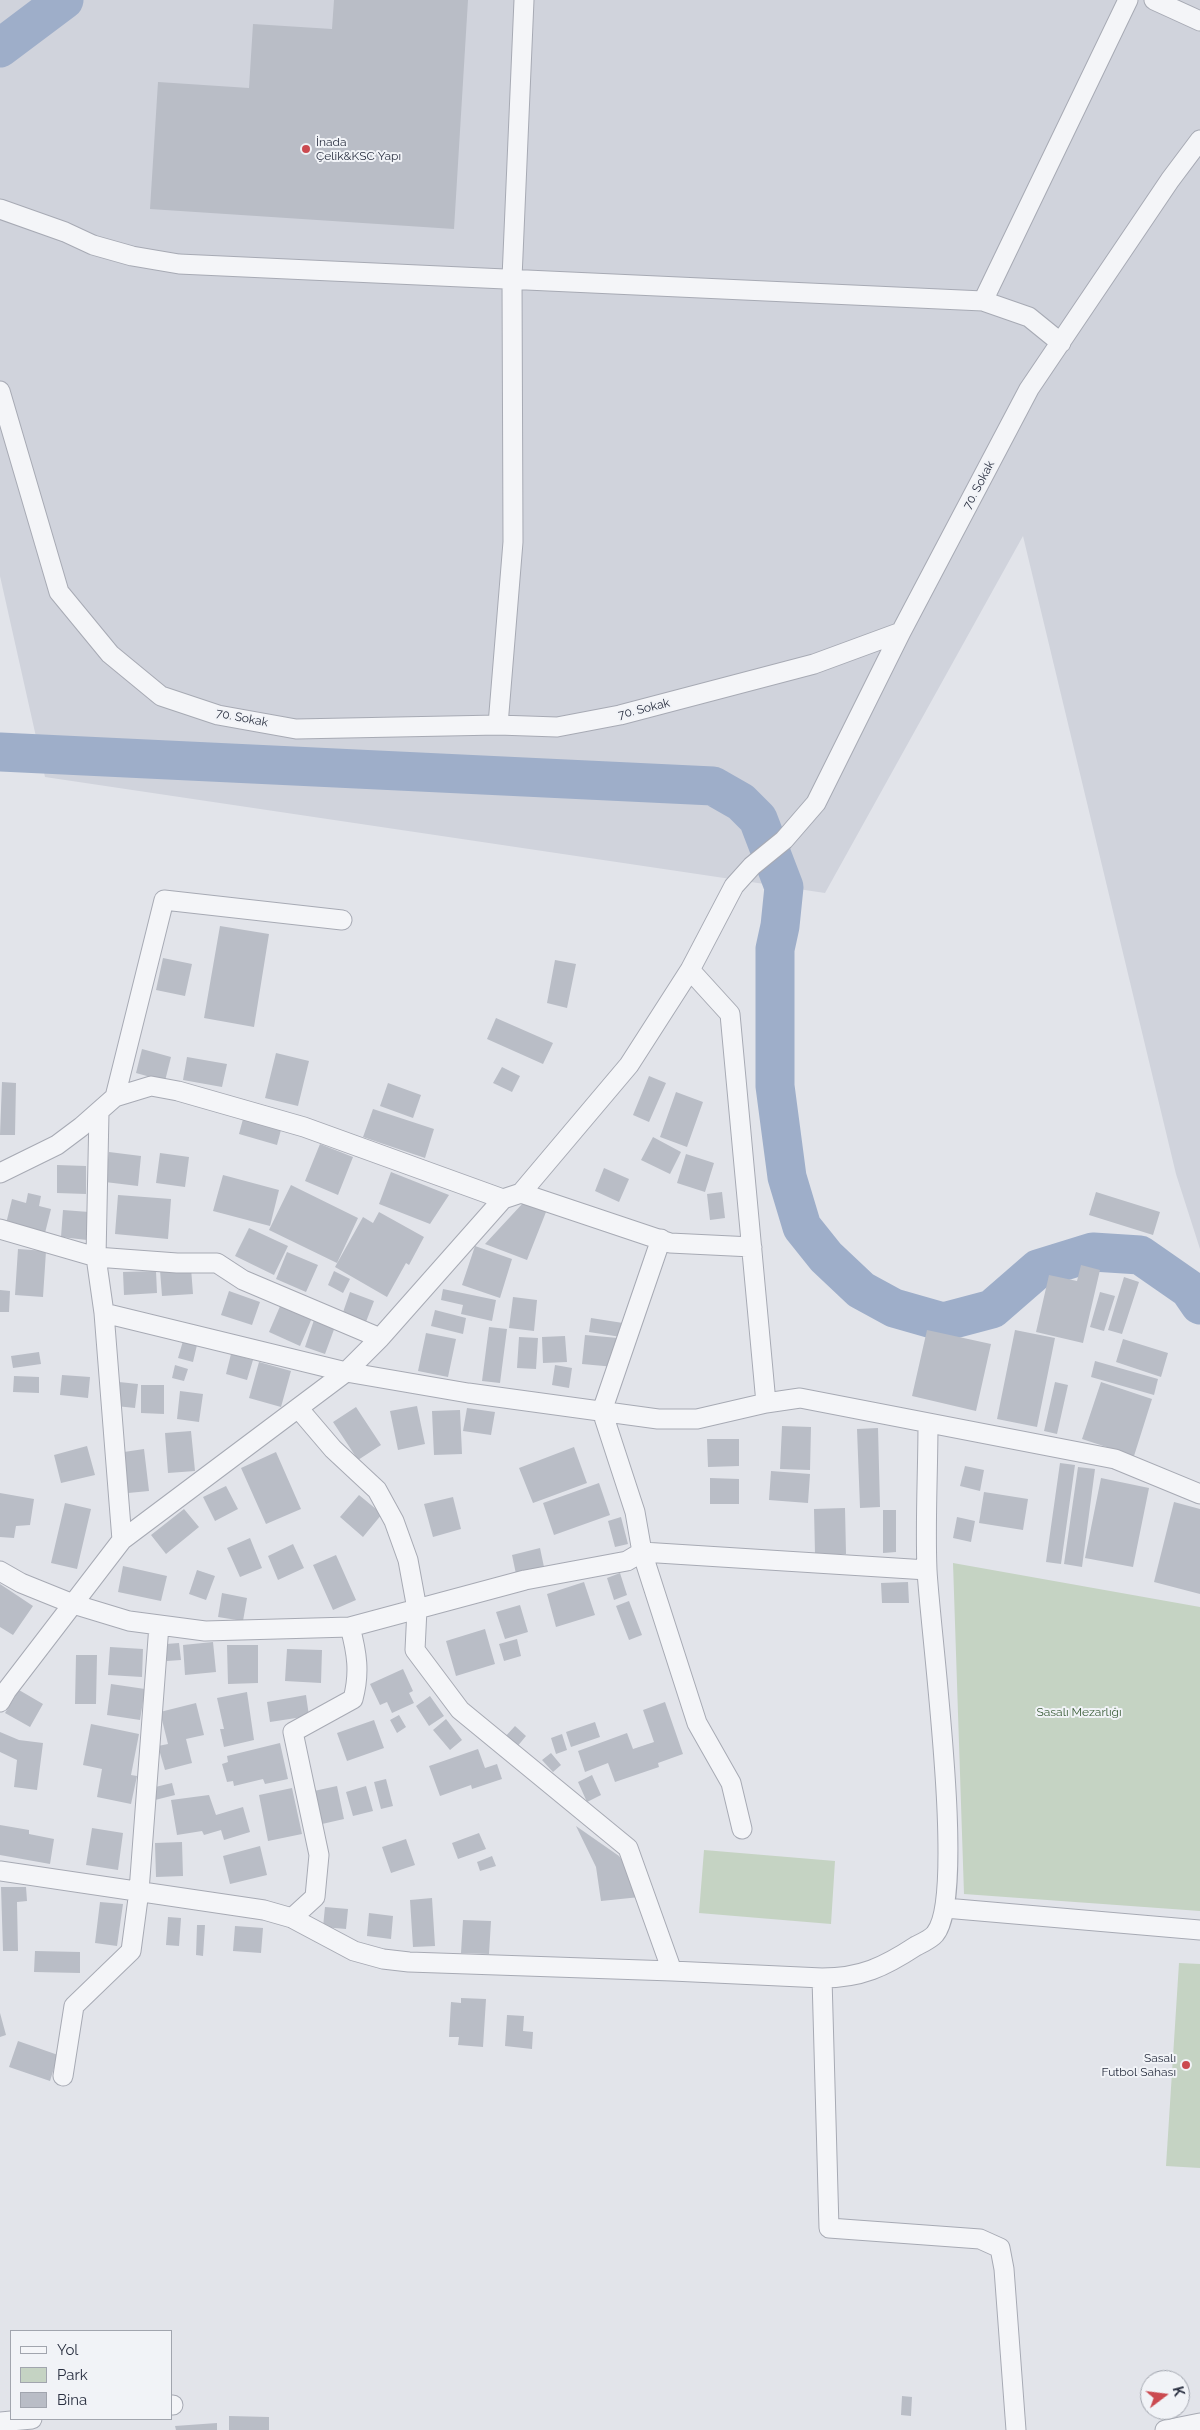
<!DOCTYPE html>
<html>
<head>
<meta charset="utf-8">
<style>
	body { margin:0 }
	#map { position:relative; width:1200px; height:2430px; overflow:hidden; background:#e2e4ea; font-family:Raleway,sans-serif }
	canvas { display:block }
	.legend { position:absolute; left:10px; top:2330px; width:162px; height:90px; box-sizing:border-box; background:#f1f3f7; border:1px solid #a1a5ae; margin:0; padding:6px 9px; list-style:none; font-size:15px; color:#2a3041 }
	.legend li { display:flex; align-items:center; gap:10px; height:25px }
	.legend b { width:25px; border:1px solid #a1a5ae }
	.north { position:absolute; left:1140px; top:2370px; width:50px; height:50px; box-sizing:border-box; background:#f1f3f7; border:1px solid #a1a5ae; border-radius:50%; rotate:75deg; font-size:14px; font-weight:700; line-height:20px; text-align:center; color:#2a3041 }
	.north::after { content:''; display:block; margin:auto; width:18px; height:22px; background:#cb4a50; clip-path:polygon(50% 0,100% 100%,50% 72%,0 100%) }
</style>
</head>
<body>
<div id="map">
<canvas width="1200" height="2430"></canvas>
<ul class="legend">
<li><b style="height:6px;background:#f4f5f8"></b>Yol</li>
<li><b style="height:14px;background:#c5d3c3"></b>Park</li>
<li><b style="height:14px;background:#b9bdc6"></b>Bina</li>
</ul>
<div class="north">K</div>
</div>
<script>
const c = document.querySelector('canvas').getContext('2d');
c.lineJoin = 'round';
function paint(path, color) { c.fillStyle = color; c.fill(path, 'evenodd'); }
function trace(path, color, width, dash) { c.strokeStyle = color; c.lineWidth = width; c.lineCap = dash ? 'butt' : 'round'; c.setLineDash(dash || []); c.stroke(path); }
function write(font, color, halo, rows, align = 'center') {
  c.font = font + ' Raleway,sans-serif'; c.lineWidth = 4; c.setLineDash([]); c.textBaseline = 'middle'; c.strokeStyle = halo; c.fillStyle = color; for (const [text, x, y, turn = 0] of rows) {
    c.save(); c.translate(x, y); c.rotate((+turn || 0) * Math.PI / 180); c.textAlign = isNaN(turn) ? turn : align; if (halo) c.strokeText(text, 0, 0); c.fillText(text, 0, 0); c.restore();
  }
}
const built = new Path2D(`
	M 0,0 L 1200,0 L 1200,1249 L 1176,1174 L 1023,536 L 825,893 L 45,777 L 0,576 Z`);
const green = new Path2D(`
	M 953,1563 L 1200,1607 L 1200,1911 L 964,1894 Z
	M 704,1850 L 835,1861 L 831,1924 L 699,1913 Z
	M 1179,1963 L 1200,1964 L 1200,2168 L 1166,2166 Z`);
const river = new Path2D(`
	M 0,48 L 64,0
	M 0,752 L 713,786 L 741,802 L 758,819 L 784,887 L 780,926 L 775,949 L 775,1086 L 787,1177 L 802,1227 L 826,1257 L 861,1290 L 894,1308 L 943,1322 L 992,1309 L 1038,1269 L 1093,1252 L 1140,1255 L 1189,1289 L 1200,1305`);
const building = new Path2D(`
	M 334,0 L 468,0 L 454,229 L 150,209 L 158,82 L 249,88 L 253,24 L 332,29 Z
	M 220,926 L 269,934 L 254,1027 L 204,1018 Z
	M 163,958 L 192,964 L 185,996 L 156,990 Z
	M 555,960 L 576,964 L 567,1008 L 547,1003 Z
	M 496,1018 L 553,1043 L 543,1064 L 487,1039 Z
	M 142,1049 L 171,1057 L 165,1081 L 136,1073 Z
	M 276,1053 L 309,1061 L 298,1106 L 265,1098 Z
	M 187,1057 L 227,1064 L 222,1087 L 183,1080 Z
	M 502,1067 L 520,1076 L 512,1092 L 493,1083 Z
	M 649,1076 L 666,1083 L 649,1122 L 633,1115 Z
	M 2,1082 L 16,1083 L 15,1135 L 0,1135 Z
	M 388,1083 L 421,1095 L 413,1118 L 380,1106 Z
	M 676,1092 L 703,1102 L 687,1147 L 660,1137 Z
	M 373,1109 L 434,1129 L 425,1158 L 363,1137 Z
	M 243,1119 L 281,1130 L 277,1145 L 239,1134 Z
	M 653,1137 L 681,1152 L 670,1174 L 641,1160 Z
	M 320,1144 L 353,1157 L 338,1195 L 305,1181 Z
	M 109,1152 L 141,1156 L 138,1186 L 105,1182 Z
	M 160,1153 L 189,1157 L 185,1187 L 156,1183 Z
	M 686,1154 L 714,1163 L 705,1192 L 677,1183 Z
	M 57,1165 L 86,1166 L 86,1194 L 57,1193 Z
	M 604,1168 L 629,1179 L 619,1202 L 595,1191 Z
	M 391,1172 L 449,1195 L 430,1224 L 379,1204 Z
	M 223,1175 L 279,1190 L 270,1226 L 213,1211 Z
	M 291,1185 L 358,1218 L 337,1263 L 269,1230 Z
	M 722,1192 L 725,1218 L 710,1220 L 707,1194 Z
	M 1096,1192 L 1160,1212 L 1153,1235 L 1089,1215 Z
	M 28,1193 L 41,1196 L 39,1206 L 51,1209 L 44,1237 L 5,1228 L 12,1199 L 26,1203 Z
	M 118,1195 L 171,1199 L 168,1239 L 115,1234 Z
	M 523,1203 L 546,1212 L 527,1260 L 485,1244 Z
	M 63,1210 L 89,1212 L 87,1240 L 61,1237 Z
	M 379,1212 L 424,1237 L 409,1265 L 406,1263 L 387,1297 L 335,1267 L 363,1217 L 373,1223 Z
	M 249,1228 L 288,1246 L 274,1275 L 235,1256 Z
	M 475,1246 L 512,1259 L 500,1298 L 462,1285 Z
	M 18,1249 L 46,1251 L 43,1297 L 15,1295 Z
	M 287,1252 L 318,1265 L 306,1292 L 276,1279 Z
	M 1081,1265 L 1100,1270 L 1083,1343 L 1036,1332 L 1049,1275 L 1077,1281 Z
	M 191,1268 L 193,1294 L 162,1296 L 160,1270 Z
	M 156,1271 L 157,1293 L 124,1295 L 123,1272 Z
	M 334,1271 L 350,1279 L 343,1293 L 328,1285 Z
	M 1124,1277 L 1139,1282 L 1122,1334 L 1108,1330 Z
	M 443,1289 L 496,1300 L 492,1321 L 461,1314 L 463,1305 L 441,1300 Z
	M 0,1290 L 10,1291 L 9,1312 L 0,1312 Z
	M 229,1291 L 260,1302 L 252,1325 L 221,1315 Z
	M 350,1292 L 374,1301 L 364,1327 L 341,1318 Z
	M 1100,1292 L 1115,1296 L 1104,1331 L 1090,1327 Z
	M 513,1297 L 537,1300 L 534,1331 L 509,1328 Z
	M 281,1304 L 312,1318 L 300,1346 L 269,1332 Z
	M 435,1310 L 466,1318 L 463,1334 L 431,1326 Z
	M 315,1317 L 336,1324 L 325,1354 L 305,1347 Z
	M 591,1318 L 623,1323 L 621,1337 L 589,1332 Z
	M 489,1327 L 507,1329 L 500,1383 L 482,1381 Z
	M 927,1330 L 991,1344 L 976,1411 L 912,1396 Z
	M 1015,1330 L 1055,1338 L 1037,1427 L 997,1419 Z
	M 426,1333 L 456,1339 L 448,1377 L 418,1371 Z
	M 585,1335 L 618,1338 L 615,1367 L 582,1364 Z
	M 565,1336 L 567,1362 L 543,1363 L 542,1337 Z
	M 519,1337 L 538,1338 L 536,1369 L 517,1368 Z
	M 1123,1339 L 1168,1353 L 1161,1377 L 1116,1362 Z
	M 183,1341 L 197,1345 L 193,1362 L 178,1358 Z
	M 39,1352 L 41,1364 L 13,1368 L 11,1356 Z
	M 231,1354 L 253,1360 L 247,1380 L 226,1374 Z
	M 1095,1361 L 1158,1379 L 1154,1395 L 1091,1377 Z
	M 259,1362 L 291,1371 L 281,1407 L 249,1398 Z
	M 175,1365 L 188,1369 L 184,1381 L 172,1378 Z
	M 555,1365 L 572,1368 L 569,1388 L 552,1385 Z
	M 62,1375 L 90,1377 L 88,1398 L 60,1395 Z
	M 14,1376 L 39,1377 L 39,1393 L 13,1392 Z
	M 119,1382 L 138,1384 L 135,1408 L 116,1406 Z
	M 1055,1382 L 1068,1385 L 1057,1434 L 1044,1431 Z
	M 1101,1382 L 1152,1399 L 1134,1456 L 1082,1439 Z
	M 141,1385 L 164,1385 L 164,1414 L 141,1413 Z
	M 180,1391 L 203,1394 L 199,1422 L 177,1419 Z
	M 417,1406 L 425,1444 L 398,1450 L 390,1411 Z
	M 356,1407 L 381,1445 L 358,1460 L 333,1422 Z
	M 467,1408 L 495,1412 L 491,1435 L 463,1431 Z
	M 460,1410 L 462,1454 L 434,1455 L 432,1411 Z
	M 782,1426 L 811,1427 L 810,1470 L 780,1469 Z
	M 878,1428 L 880,1507 L 860,1508 L 857,1429 Z
	M 191,1431 L 195,1471 L 168,1473 L 165,1433 Z
	M 707,1439 L 739,1439 L 739,1466 L 708,1467 Z
	M 87,1446 L 95,1475 L 61,1483 L 54,1455 Z
	M 574,1447 L 587,1483 L 533,1503 L 519,1468 Z
	M 144,1449 L 149,1491 L 128,1493 L 124,1452 Z
	M 276,1452 L 301,1509 L 266,1524 L 241,1468 Z
	M 1060,1463 L 1075,1465 L 1061,1564 L 1046,1562 Z
	M 965,1466 L 984,1470 L 980,1491 L 960,1486 Z
	M 1078,1467 L 1095,1469 L 1082,1567 L 1064,1564 Z
	M 771,1471 L 810,1474 L 808,1503 L 769,1500 Z
	M 710,1478 L 739,1479 L 739,1504 L 710,1504 Z
	M 1101,1478 L 1149,1488 L 1133,1567 L 1085,1558 Z
	M 599,1483 L 610,1515 L 554,1535 L 543,1503 Z
	M 226,1486 L 238,1509 L 215,1521 L 203,1497 Z
	M 984,1492 L 1028,1499 L 1023,1530 L 979,1523 Z
	M 0,1493 L 34,1499 L 30,1525 L 16,1526 L 14,1538 L 0,1537 Z
	M 359,1495 L 382,1514 L 363,1537 L 340,1517 Z
	M 453,1497 L 461,1529 L 433,1537 L 424,1504 Z
	M 1174,1502 L 1200,1509 L 1200,1594 L 1154,1582 Z
	M 65,1503 L 91,1509 L 77,1569 L 51,1563 Z
	M 845,1508 L 846,1554 L 815,1554 L 814,1509 Z
	M 184,1509 L 199,1527 L 166,1554 L 151,1535 Z
	M 883,1510 L 896,1510 L 896,1552 L 883,1553 Z
	M 621,1517 L 628,1544 L 615,1547 L 608,1521 Z
	M 957,1517 L 975,1521 L 971,1542 L 953,1538 Z
	M 250,1538 L 262,1568 L 240,1577 L 227,1548 Z
	M 293,1544 L 304,1568 L 278,1580 L 268,1556 Z
	M 540,1548 L 544,1567 L 516,1574 L 512,1555 Z
	M 336,1555 L 356,1600 L 333,1610 L 313,1565 Z
	M 123,1566 L 167,1576 L 161,1601 L 118,1592 Z
	M 197,1570 L 215,1576 L 206,1600 L 189,1594 Z
	M 620,1573 L 627,1595 L 614,1600 L 607,1578 Z
	M 584,1582 L 595,1615 L 556,1627 L 547,1594 Z
	M 908,1582 L 909,1603 L 882,1603 L 881,1583 Z
	M 0,1584 L 33,1606 L 13,1635 L 0,1627 Z
	M 222,1593 L 247,1598 L 243,1621 L 218,1617 Z
	M 629,1601 L 642,1635 L 629,1640 L 616,1606 Z
	M 520,1605 L 528,1632 L 505,1639 L 496,1612 Z
	M 485,1629 L 495,1664 L 456,1676 L 446,1641 Z
	M 517,1639 L 521,1656 L 504,1661 L 499,1644 Z
	M 213,1642 L 216,1672 L 185,1675 L 183,1645 Z
	M 179,1643 L 181,1660 L 167,1661 L 166,1644 Z
	M 227,1645 L 258,1645 L 258,1683 L 228,1684 Z
	M 110,1647 L 143,1649 L 142,1677 L 108,1675 Z
	M 287,1649 L 322,1650 L 321,1683 L 285,1681 Z
	M 76,1655 L 97,1655 L 96,1704 L 75,1704 Z
	M 403,1669 L 413,1691 L 409,1693 L 414,1703 L 392,1713 L 387,1702 L 380,1705 L 370,1684 Z
	M 111,1684 L 145,1689 L 140,1720 L 107,1715 Z
	M 19,1690 L 43,1704 L 30,1727 L 5,1713 Z
	M 247,1692 L 254,1740 L 224,1747 L 220,1729 L 224,1729 L 217,1698 Z
	M 306,1695 L 309,1716 L 270,1722 L 267,1702 Z
	M 430,1696 L 444,1716 L 429,1726 L 416,1706 Z
	M 665,1702 L 683,1754 L 658,1763 L 659,1767 L 615,1782 L 608,1763 L 585,1772 L 578,1751 L 627,1733 L 633,1749 L 654,1742 L 643,1710 Z
	M 196,1703 L 204,1735 L 186,1739 L 192,1763 L 165,1770 L 158,1746 L 168,1744 L 160,1712 Z
	M 399,1715 L 406,1727 L 397,1733 L 390,1720 Z
	M 446,1719 L 462,1740 L 450,1750 L 433,1730 Z
	M 374,1720 L 384,1748 L 347,1761 L 337,1733 Z
	M 595,1722 L 600,1737 L 571,1747 L 566,1732 Z
	M 91,1724 L 139,1734 L 131,1775 L 137,1776 L 131,1804 L 97,1797 L 102,1769 L 83,1765 Z
	M 515,1726 L 526,1736 L 516,1748 L 504,1738 Z
	M 0,1732 L 19,1740 L 43,1743 L 37,1790 L 14,1787 L 17,1760 L 0,1752 Z
	M 562,1734 L 567,1750 L 556,1754 L 551,1738 Z
	M 280,1743 L 288,1779 L 265,1784 L 263,1779 L 234,1786 L 233,1781 L 227,1782 L 222,1764 L 228,1762 L 227,1756 Z
	M 478,1749 L 485,1768 L 497,1764 L 502,1779 L 472,1789 L 471,1785 L 440,1796 L 429,1766 Z
	M 551,1753 L 561,1765 L 553,1772 L 542,1760 Z
	M 592,1775 L 601,1795 L 587,1802 L 578,1782 Z
	M 386,1779 L 393,1806 L 381,1809 L 374,1782 Z
	M 172,1783 L 175,1795 L 155,1800 L 151,1788 Z
	M 337,1786 L 344,1819 L 322,1824 L 314,1791 Z
	M 366,1786 L 373,1811 L 353,1816 L 346,1792 Z
	M 292,1788 L 302,1834 L 268,1841 L 259,1795 Z
	M 209,1795 L 216,1815 L 243,1807 L 250,1832 L 224,1840 L 221,1830 L 204,1835 L 202,1831 L 177,1835 L 171,1800 Z
	M 0,1825 L 29,1830 L 29,1834 L 54,1839 L 50,1864 L 0,1855 Z
	M 576,1826 L 619,1856 L 632,1874 L 640,1897 L 601,1901 L 596,1867 Z
	M 92,1828 L 123,1833 L 118,1870 L 86,1865 Z
	M 479,1833 L 486,1849 L 458,1859 L 452,1843 Z
	M 406,1839 L 415,1865 L 391,1873 L 382,1847 Z
	M 182,1842 L 183,1876 L 156,1877 L 155,1843 Z
	M 260,1846 L 267,1875 L 230,1884 L 223,1856 Z
	M 492,1856 L 496,1866 L 480,1871 L 477,1862 Z
	M 1,1887 L 26,1887 L 27,1901 L 17,1902 L 18,1951 L 3,1951 Z
	M 432,1898 L 435,1946 L 413,1947 L 410,1900 Z
	M 100,1902 L 123,1904 L 117,1946 L 95,1943 Z
	M 325,1907 L 348,1909 L 346,1929 L 323,1927 Z
	M 369,1913 L 393,1916 L 391,1939 L 367,1936 Z
	M 168,1917 L 181,1918 L 179,1946 L 166,1945 Z
	M 463,1920 L 491,1921 L 489,1954 L 461,1953 Z
	M 197,1925 L 205,1925 L 203,1956 L 196,1955 Z
	M 235,1926 L 263,1928 L 261,1953 L 233,1951 Z
	M 35,1951 L 80,1952 L 80,1973 L 34,1972 Z
	M 461,1998 L 486,1999 L 483,2047 L 458,2045 L 459,2037 L 449,2037 L 451,2002 L 461,2003 Z
	M 0,2013 L 6,2035 L 0,2037 Z
	M 507,2015 L 524,2016 L 523,2031 L 533,2032 L 532,2049 L 505,2046 Z
	M 18,2041 L 58,2055 L 50,2081 L 9,2067 Z
	M 902,2396 L 912,2397 L 911,2416 L 901,2415 Z
	M 229,2416 L 269,2417 L 269,2430 L 229,2430 Z
	M 217,2423 L 217,2430 L 176,2430 L 175,2426 Z`);
const street = new Path2D(`
	M 1154,0 L 1200,21
	M 0,209 L 65,232 L 93,245 L 132,256 L 179,264 L 983,301 L 1029,317 L 1061,343
	M 983,301 L 1128,0
	M 0,391 L 59,592 L 110,654 L 161,696 L 218,715 L 296,729 L 498,725 L 557,727 L 620,715 L 814,664 L 901,632 L 1029,389 L 1170,180 L 1200,140
	M 498,725 L 513,542 L 512,278 L 524,0
	M 690,970 L 730,1014 L 766,1403
	M 115,1097 L 164,900 L 342,920
	M 99,1112 L 96,1257 L 104,1313 L 122,1540
	M 0,1173 L 57,1145 L 81,1127 L 115,1097 L 151,1086 L 178,1091 L 304,1127 L 503,1199
	M 521,1193 L 670,1243 L 752,1247
	M 0,1229 L 96,1257 L 177,1263 L 217,1263 L 243,1280 L 380,1338
	M 104,1313 L 346,1372 L 468,1393 L 658,1419 L 697,1419 L 766,1403 L 800,1398 L 1115,1459 L 1200,1494
	M 298,1408 L 333,1449 L 377,1490 L 394,1521 L 408,1560 L 417,1609 L 415,1650 L 460,1710 L 628,1848 L 672,1971
	M 0,1571 L 21,1583 L 73,1604 L 129,1621 L 205,1631 L 350,1627 L 525,1580 L 627,1561 L 642,1552 L 635,1512 L 602,1411 L 661,1239
	M 0,1702 L 7,1690 L 122,1540 L 346,1372 L 380,1338 L 503,1199 L 521,1193 L 629,1065 L 690,970 L 734,886 L 752,866 L 784,840 L 816,803 L 901,632
	M 742,1829 L 731,1783 L 697,1723 L 642,1552 L 927,1570
	M 0,1871 L 264,1910 L 292,1918 L 354,1951 L 383,1959 L 409,1962 L 672,1971 L 822,1978 C 861,1978 884,1967 916,1946 C 922,1943 931,1939 935,1934 C 967,1896 930,1631 927,1570 C 925,1522 928,1472 928,1423
	M 945,1908 L 1200,1930
	M 292,1918 L 315,1897 L 319,1855 L 293,1732 L 353,1699 C 360,1673 357,1653 350,1627
	M 822,1978 L 829,2228 L 980,2239 L 1000,2248 L 1004,2269 L 1016,2430
	M 63,2076 L 74,2006 L 131,1951 L 139,1891 L 159,1625
	M 171,2405 L 173,2405
	M 0,2422 L 32,2419
	M 1165,2430 L 1200,2423`);
const markers = [
	[306,149,5,"#cb4a50"],
	[1186,2065,5,"#cb4a50"]
];
const poiNames = [
	["İnada",316,142],
	["Çelik&KSC Yapı",316,156],
	["Sasalı",1176,2058,"right"],
	["Futbol Sahası",1176,2072,"right"]
];
const streetNames = [
	["70. Sokak",979,485,-62],
	["70. Sokak",644,709,-14],
	["70. Sokak",242,718,11]
];
const parkNames = [
	["Sasalı Mezarlığı",1079,1712]
];
paint(built, '#d0d3dc');
paint(green, '#c5d3c3');
trace(river, '#9eaec9', 39);
paint(building, '#b9bdc6');
trace(street, '#a7aab4', 21);
trace(street, '#f4f5f8', 19);
for (const [x, y, r, color] of markers) { const dot = new Path2D(); dot.arc(x, y, r, 0, 2 * Math.PI); c.fillStyle = color; c.fill(dot); trace(dot, '#f1f3f7', 2); }
write('12px', '#2a3041', '#f1f3f7', poiNames, 'left');
write('12px', '#2a3041', '#f1f3f7', streetNames);
write('12px', '#3b5d38', '#f1f3f7', parkNames);
</script>
</body>
</html>
